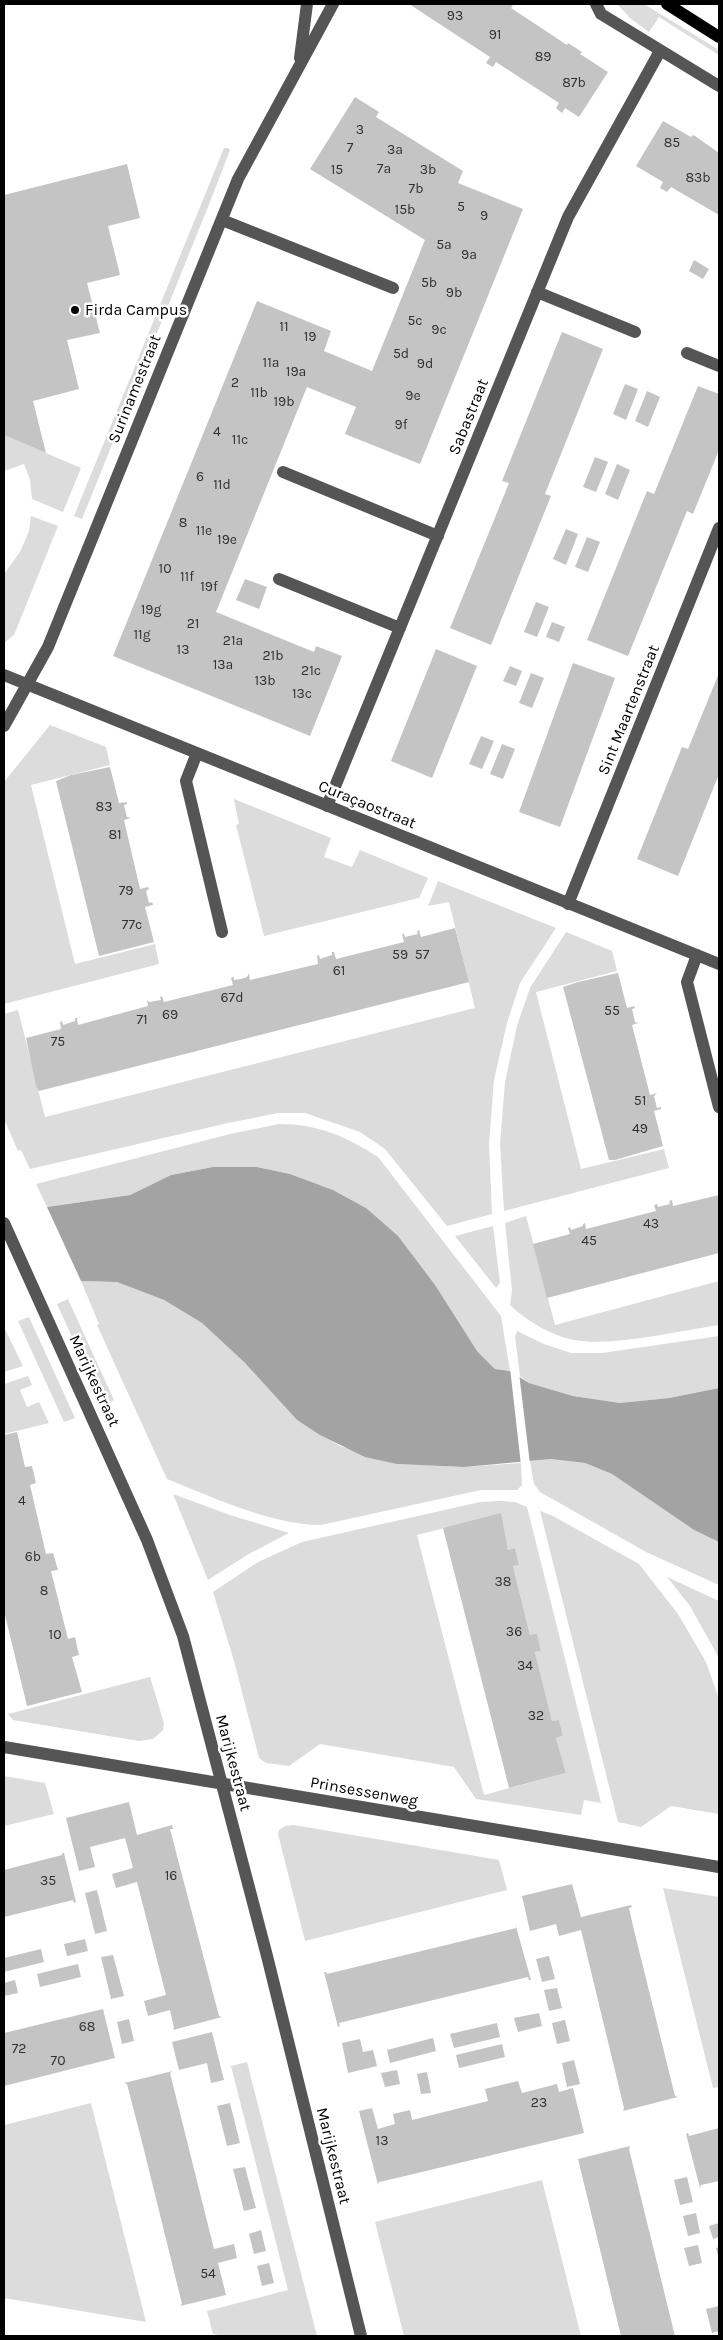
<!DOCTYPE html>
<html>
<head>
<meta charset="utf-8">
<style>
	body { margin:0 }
	#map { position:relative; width:723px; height:2340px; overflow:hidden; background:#fff; font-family:Karla,sans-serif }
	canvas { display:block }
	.frame { position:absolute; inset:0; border:5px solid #000; pointer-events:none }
</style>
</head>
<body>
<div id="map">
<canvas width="723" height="2340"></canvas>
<div class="frame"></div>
</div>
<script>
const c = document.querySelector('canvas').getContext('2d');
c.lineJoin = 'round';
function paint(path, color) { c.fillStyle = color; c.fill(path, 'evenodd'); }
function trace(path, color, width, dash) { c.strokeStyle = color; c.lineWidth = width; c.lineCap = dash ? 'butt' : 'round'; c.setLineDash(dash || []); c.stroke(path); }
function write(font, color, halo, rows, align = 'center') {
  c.font = font + ' Karla,sans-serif'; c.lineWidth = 5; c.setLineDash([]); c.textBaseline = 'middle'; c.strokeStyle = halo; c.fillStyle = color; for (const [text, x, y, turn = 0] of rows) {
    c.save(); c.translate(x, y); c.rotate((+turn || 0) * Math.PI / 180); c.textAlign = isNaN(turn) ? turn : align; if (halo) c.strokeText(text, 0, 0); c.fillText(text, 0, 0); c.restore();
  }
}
const green = new Path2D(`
	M 617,4 L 644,4 L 719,50 L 719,55 L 659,17 L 649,32 L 630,18 Z
	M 224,148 L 228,148 L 230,150 L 210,202 L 82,519 L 74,516 Z
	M 4,435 L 81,468 L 63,512 L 32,499 L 30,480 L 24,464 L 4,471 Z
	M 31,516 L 58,526 L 14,635 L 4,643 L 4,574 L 20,552 L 29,531 Z
	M 50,725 L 106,747 L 110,765 L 31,785 L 75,964 L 155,944 L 159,964 L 4,1004 L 4,782 Z
	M 234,799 L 331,838 L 324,857 L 352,867 L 360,850 L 428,878 L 419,898 L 264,936 L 236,825 L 239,824 Z
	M 438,881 L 556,928 L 520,983 L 507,1023 L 494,1080 L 489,1144 L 492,1214 L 447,1226 L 385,1149 L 360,1132 L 305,1113 L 278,1113 L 228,1123 L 30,1169 L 21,1150 L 18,1151 L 4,1119 L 4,1014 L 18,1010 L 45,1117 L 475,1008 L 449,902 L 428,906 Z
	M 566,932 L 612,951 L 617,971 L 536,992 L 581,1169 L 664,1149 L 669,1168 L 504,1211 L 500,1144 L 505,1082 L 517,1026 L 530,988 Z
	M 279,1124 C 318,1124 345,1136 378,1157 L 501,1316 L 510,1371 L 495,1369 L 477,1351 L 456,1320 L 366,1208 L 333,1190 L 290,1174 L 257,1167 L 213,1167 L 171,1175 L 130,1195 L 47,1207 L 36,1184 L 230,1134 Z
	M 526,1216 L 555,1325 L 719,1281 L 719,1325 C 678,1331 613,1347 574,1340 C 550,1335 527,1321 510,1305 L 512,1290 L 505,1223 Z
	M 493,1226 L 500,1283 L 496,1288 L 455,1236 Z
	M 81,1281 L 117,1282 L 164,1300 L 202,1323 L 245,1363 L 297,1420 L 340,1446 L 397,1464 L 464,1467 L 521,1463 L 522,1485 L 517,1490 L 481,1490 L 321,1525 C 271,1525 213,1497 167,1479 L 97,1325 L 99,1324 Z
	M 68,1299 L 114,1400 L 103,1405 L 57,1304 Z
	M 29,1317 L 75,1418 L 64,1422 L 18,1321 Z
	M 4,1327 L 23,1366 L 4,1372 Z
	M 517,1331 L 544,1344 L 571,1353 L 602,1353 L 719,1336 L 719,1388 L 669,1398 L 620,1403 L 573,1396 L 529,1383 L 520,1376 L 515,1337 Z
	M 28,1376 L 32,1385 L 20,1390 L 27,1407 L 39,1402 L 49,1423 L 4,1434 L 4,1384 Z
	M 551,1459 L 585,1463 L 612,1474 L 694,1530 L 719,1542 L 719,1585 L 646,1552 L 540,1492 L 534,1484 L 530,1461 Z
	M 173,1494 L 230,1515 L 289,1533 L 247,1555 L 208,1580 Z
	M 500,1501 L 515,1502 L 527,1507 L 601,1803 L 584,1800 L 581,1815 L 476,1799 L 454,1767 L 320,1744 L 289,1766 L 266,1763 L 259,1758 L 234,1661 L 213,1592 L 258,1562 L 302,1542 L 480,1502 ZM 500,1514 L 508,1550 L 515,1548 L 519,1565 L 513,1566 L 530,1635 L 537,1633 L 541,1651 L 535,1652 L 552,1721 L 559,1720 L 563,1736 L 556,1738 L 566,1773 L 484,1795 L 417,1535 Z
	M 540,1511 L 553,1516 L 639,1564 L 678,1614 L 706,1662 L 719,1699 L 719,1814 L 671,1806 L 641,1827 L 618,1822 Z
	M 667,1577 L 719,1601 L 719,1658 L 690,1606 Z
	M 150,1677 L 164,1723 L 163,1730 L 153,1739 L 139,1741 L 13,1720 L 8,1714 Z
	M 4,1776 L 45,1783 L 54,1814 L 4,1826 Z
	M 294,1825 L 499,1860 L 507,1890 L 305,1941 L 278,1834 L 279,1830 L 285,1826 Z
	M 663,1888 L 719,1897 L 719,2087 L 713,2088 Z
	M 247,2062 L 317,2336 L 225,2336 L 213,2334 L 207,2311 L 288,2290 L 231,2066 Z
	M 91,2103 L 146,2322 L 4,2298 L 4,2125 Z
	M 542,2180 L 581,2336 L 404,2336 L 375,2222 Z`);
const water = new Path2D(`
	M 213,1167 L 257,1167 L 290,1174 L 333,1190 L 366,1208 L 398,1236 L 435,1285 L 477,1351 L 495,1369 L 510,1371 L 529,1383 L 573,1396 L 620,1403 L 669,1398 L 719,1388 L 719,1542 L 694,1530 L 612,1474 L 585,1463 L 551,1459 L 464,1467 L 397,1464 L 365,1457 L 320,1435 L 297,1420 L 245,1363 L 202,1323 L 164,1300 L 117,1282 L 81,1281 L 47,1207 L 130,1195 L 171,1175 Z`);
const pier = new Path2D(`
	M 510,1368 L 519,1373 L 530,1464 L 521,1465 Z`);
const building = new Path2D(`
	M 409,4 L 510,4 L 513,6 L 511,8 L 567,45 L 568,43 L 582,52 L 580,54 L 608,72 L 579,117 L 565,108 L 562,113 L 556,108 L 559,103 L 496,62 L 493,67 L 486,63 L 490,57 Z
	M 355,97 L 379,112 L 376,117 L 463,171 L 458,183 L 523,209 L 420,464 L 345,434 L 356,407 L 307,387 L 239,555 L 216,612 L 314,652 L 316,646 L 342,656 L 310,736 L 113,656 L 257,301 L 331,331 L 324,351 L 372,371 L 425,240 L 310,169 Z
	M 663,121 L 691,137 L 693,135 L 695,136 L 719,153 L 719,215 L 671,187 L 667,192 L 660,188 L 663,182 L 636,166 Z
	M 127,164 L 140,218 L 108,226 L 120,275 L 87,283 L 100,333 L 67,340 L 79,389 L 33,401 L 46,453 L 4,435 L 4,195 Z
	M 694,260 L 709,269 L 703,279 L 689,271 Z
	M 562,332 L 603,349 L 545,494 L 551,496 L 491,645 L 450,628 L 509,483 L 502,481 Z
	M 625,384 L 638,389 L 626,420 L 613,414 Z
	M 698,386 L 719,394 L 719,450 L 693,514 L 687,511 L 628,656 L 587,640 L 647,491 L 654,494 Z
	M 647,391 L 660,397 L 648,427 L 635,421 Z
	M 595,457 L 608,462 L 596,492 L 583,487 Z
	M 617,464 L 630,470 L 618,500 L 605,494 Z
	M 566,529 L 578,534 L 566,565 L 553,559 Z
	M 587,537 L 600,542 L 588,572 L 575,567 Z
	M 245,579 L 267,587 L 259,609 L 236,600 Z
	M 536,602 L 549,607 L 537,637 L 524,632 Z
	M 552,622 L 565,627 L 559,642 L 546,637 Z
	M 436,649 L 477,666 L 432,778 L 391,761 Z
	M 573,663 L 615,678 L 560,827 L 519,812 Z
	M 510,666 L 522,671 L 516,686 L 503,681 Z
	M 531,673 L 544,678 L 532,708 L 519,703 Z
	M 719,673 L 719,774 L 678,876 L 637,859 L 682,747 L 688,749 Z
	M 481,736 L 494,741 L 482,769 L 469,764 Z
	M 502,744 L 515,749 L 503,779 L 490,774 Z
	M 110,767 L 119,803 L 127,802 L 127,804 L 124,805 L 127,817 L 131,818 L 124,820 L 140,889 L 148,887 L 149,889 L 146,891 L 149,903 L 152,902 L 153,905 L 145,907 L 154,942 L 99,956 L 56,781 L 71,775 Z
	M 455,928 L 469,982 L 39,1091 L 36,1086 L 26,1038 L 61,1029 L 60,1022 L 62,1021 L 63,1025 L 75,1021 L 75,1018 L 77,1018 L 78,1025 L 148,1006 L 147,1000 L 149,1002 L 161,1000 L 160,997 L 162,996 L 164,1002 L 233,985 L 231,978 L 234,977 L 234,980 L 241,979 L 247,977 L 249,973 L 250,980 L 318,964 L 317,956 L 319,955 L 320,959 L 332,955 L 332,952 L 334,952 L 336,959 L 404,942 L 402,934 L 404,934 L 405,937 L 418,934 L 417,931 L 419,930 L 421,937 Z
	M 618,973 L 627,1008 L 634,1006 L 635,1008 L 632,1009 L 635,1022 L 638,1023 L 632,1025 L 650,1095 L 657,1093 L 654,1096 L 657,1108 L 661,1107 L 661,1109 L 654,1111 L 663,1146 L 615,1160 L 609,1160 L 563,987 L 578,982 Z
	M 719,1195 L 719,1253 L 547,1298 L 533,1244 L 570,1234 L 568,1228 L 570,1227 L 571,1230 L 583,1226 L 583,1224 L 585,1223 L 586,1229 L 656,1211 L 654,1205 L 657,1204 L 658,1207 L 670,1204 L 669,1201 L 672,1200 L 673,1206 Z
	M 17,1432 L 25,1467 L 32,1466 L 36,1483 L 30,1485 L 46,1554 L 53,1553 L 58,1570 L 51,1571 L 68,1639 L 75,1637 L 79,1655 L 72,1657 L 82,1692 L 27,1706 L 4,1611 L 4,1435 Z
	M 501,1513 L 508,1550 L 515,1548 L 519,1565 L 513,1566 L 530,1635 L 537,1633 L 541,1651 L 535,1652 L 552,1721 L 559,1720 L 563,1736 L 556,1738 L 566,1773 L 509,1788 L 443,1528 Z
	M 129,1802 L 137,1835 L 172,1825 L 173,1829 L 170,1829 L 219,2016 L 222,2017 L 173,2030 L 174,2028 L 170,2010 L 148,2016 L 144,2001 L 166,1995 L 137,1882 L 116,1888 L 112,1874 L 133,1868 L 125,1838 L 90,1847 L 95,1867 L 79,1871 L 66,1818 Z
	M 62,1853 L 64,1853 L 76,1902 L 74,1903 L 73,1900 L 4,1917 L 4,1870 L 62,1855 Z
	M 572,1884 L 581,1917 L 631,1905 L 632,1907 L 629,1908 L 633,1926 L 675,2096 L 678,2097 L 623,2111 L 624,2108 L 581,1930 L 559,1936 L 556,1924 L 530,1931 L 522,1896 Z
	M 97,1890 L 107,1931 L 95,1934 L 85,1893 Z
	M 515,1923 L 531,1980 L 529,1980 L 528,1977 L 339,2023 L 340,2026 L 338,2027 L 324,1972 L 326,1972 L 327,1974 L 516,1928 Z
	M 85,1939 L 88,1951 L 67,1956 L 64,1944 Z
	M 41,1949 L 44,1962 L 4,1972 L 4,1958 Z
	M 113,1955 L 124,1996 L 111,1999 L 101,1957 Z
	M 549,1956 L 555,1979 L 542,1982 L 536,1959 Z
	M 78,1964 L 81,1977 L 40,1987 L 37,1974 Z
	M 15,1980 L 18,1993 L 4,1996 L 4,1983 Z
	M 557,1988 L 562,2008 L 549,2011 L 544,1990 Z
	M 103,2009 L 115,2058 L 4,2086 L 4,2033 Z
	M 539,2013 L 542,2026 L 518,2032 L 514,2018 Z
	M 129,2019 L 134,2041 L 122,2044 L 117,2022 Z
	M 565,2020 L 570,2041 L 557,2044 L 552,2023 Z
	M 497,2023 L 500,2037 L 454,2048 L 450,2034 Z
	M 212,2032 L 224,2080 L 211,2083 L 207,2063 L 179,2070 L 172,2042 Z
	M 433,2038 L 436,2051 L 390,2063 L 387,2050 Z
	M 360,2039 L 363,2052 L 373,2050 L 377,2066 L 348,2073 L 342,2043 Z
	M 502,2044 L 505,2057 L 459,2068 L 456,2055 Z
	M 574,2060 L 580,2084 L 567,2087 L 562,2063 Z
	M 397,2070 L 400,2084 L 385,2087 L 381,2073 Z
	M 173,2071 L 170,2073 L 214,2249 L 234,2244 L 237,2258 L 218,2263 L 226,2295 L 180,2306 L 182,2304 L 143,2146 L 127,2084 L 124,2083 Z
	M 427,2072 L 431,2093 L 421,2094 L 417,2074 Z
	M 518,2081 L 522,2093 L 557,2084 L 559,2092 L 573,2088 L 584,2133 L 401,2177 L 379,2182 L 378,2185 L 359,2111 L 372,2108 L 378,2129 L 395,2124 L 393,2114 L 410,2110 L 412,2120 L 488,2101 L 485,2089 Z
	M 230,2103 L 240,2143 L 227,2146 L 217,2106 Z
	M 719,2128 L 719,2181 L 701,2185 L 700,2188 L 686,2134 L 688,2133 L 689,2136 Z
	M 630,2146 L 629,2149 L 675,2336 L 621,2336 L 578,2159 Z
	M 245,2167 L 256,2208 L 244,2211 L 233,2169 Z
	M 687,2177 L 693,2202 L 680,2205 L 674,2180 Z
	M 696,2213 L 700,2233 L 688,2236 L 683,2216 Z
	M 719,2223 L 719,2237 L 713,2239 L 709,2226 Z
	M 261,2230 L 266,2251 L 254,2254 L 249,2234 Z
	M 698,2245 L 702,2263 L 689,2266 L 684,2248 Z
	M 719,2247 L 719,2259 L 716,2248 Z
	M 269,2263 L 274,2283 L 262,2286 L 257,2266 Z
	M 719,2306 L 719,2331 L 712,2333 L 706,2309 Z`);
const minor = new Path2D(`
	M 596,4 L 601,14 L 719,86
	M 300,58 L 307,4
	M 222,220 L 393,288
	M 537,292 L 635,332
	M 687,353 L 719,366
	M 283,472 L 438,536
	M 279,579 L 400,628
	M 4,675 L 719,964
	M 4,726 L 48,647 L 238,179 L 333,4
	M 197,753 L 186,781 L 222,932
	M 327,806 L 568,217 L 660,51
	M 568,904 L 719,528
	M 697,955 L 687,982 L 719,1107
	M 4,1223 L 147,1540 L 183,1636 L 267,1956 L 361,2336
	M 4,1747 L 719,1867`);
const major = new Path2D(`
	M 667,4 L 719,37`);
const markers = [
	[75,310,5,"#000"]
];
const numberNames = [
	["93",455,16],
	["91",495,35],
	["89",543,57],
	["87b",574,83],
	["3",360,130],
	["85",672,143],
	["7",350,148],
	["3a",395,150],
	["7a",384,169],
	["15",337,170],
	["3b",428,170],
	["83b",698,178],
	["7b",416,189],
	["5",461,207],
	["15b",405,210],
	["9",484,216],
	["5a",444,245],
	["9a",469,255],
	["5b",429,283],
	["9b",454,293],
	["5c",415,321],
	["11",284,327],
	["9c",439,330],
	["19",310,337],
	["5d",401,354],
	["11a",271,363],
	["9d",425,364],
	["19a",296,372],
	["2",235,383],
	["11b",259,393],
	["9e",413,396],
	["19b",284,402],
	["9f",401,425],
	["4",217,432],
	["11c",240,440],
	["6",200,477],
	["11d",222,485],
	["8",183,523],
	["11e",204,531],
	["19e",227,540],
	["10",165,569],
	["11f",187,577],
	["19f",209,587],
	["19g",151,610],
	["21",193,624],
	["11g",142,635],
	["21a",233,641],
	["13",183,650],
	["21b",273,656],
	["13a",223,665],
	["21c",311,671],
	["13b",265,681],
	["13c",302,694],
	["83",104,807],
	["81",115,835],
	["79",126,891],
	["77c",132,925],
	["59",400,955],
	["57",422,955],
	["61",339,971],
	["67d",232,998],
	["55",612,1011],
	["69",170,1015],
	["71",142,1020],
	["75",58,1042],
	["51",640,1101],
	["49",640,1129],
	["43",651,1224],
	["45",589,1241],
	["4",22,1501],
	["6b",33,1557],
	["38",503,1582],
	["8",44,1591],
	["36",514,1632],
	["10",55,1635],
	["34",525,1666],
	["32",536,1716],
	["16",171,1876],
	["35",48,1881],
	["68",87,2027],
	["72",19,2049],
	["70",58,2061],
	["23",539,2103],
	["13",382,2141],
	["54",208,2274]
];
const poiNames = [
	["Firda Campus",85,310]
];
const streetNames = [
	["Surinamestraat",135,389,-68],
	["Sabastraat",469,417,-68],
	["Sint Maartenstraat",629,710,-68],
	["Curaçaostraat",367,805,22],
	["Marijkestraat",94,1381,65],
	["Marijkestraat",233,1763,75],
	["Prinsessenweg",364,1792,10],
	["Marijkestraat",333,2156,76]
];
paint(green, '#dcdcdc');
paint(water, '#a3a3a3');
paint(pier, '#fff');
paint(building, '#c4c4c4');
trace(minor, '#555', 12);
trace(major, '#000', 12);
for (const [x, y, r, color] of markers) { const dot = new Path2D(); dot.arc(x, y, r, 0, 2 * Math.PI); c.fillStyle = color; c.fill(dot); trace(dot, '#fff', 2); }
write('14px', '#313131', null, numberNames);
write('16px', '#000', '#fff', poiNames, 'left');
write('16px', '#000', '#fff', streetNames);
</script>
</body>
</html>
